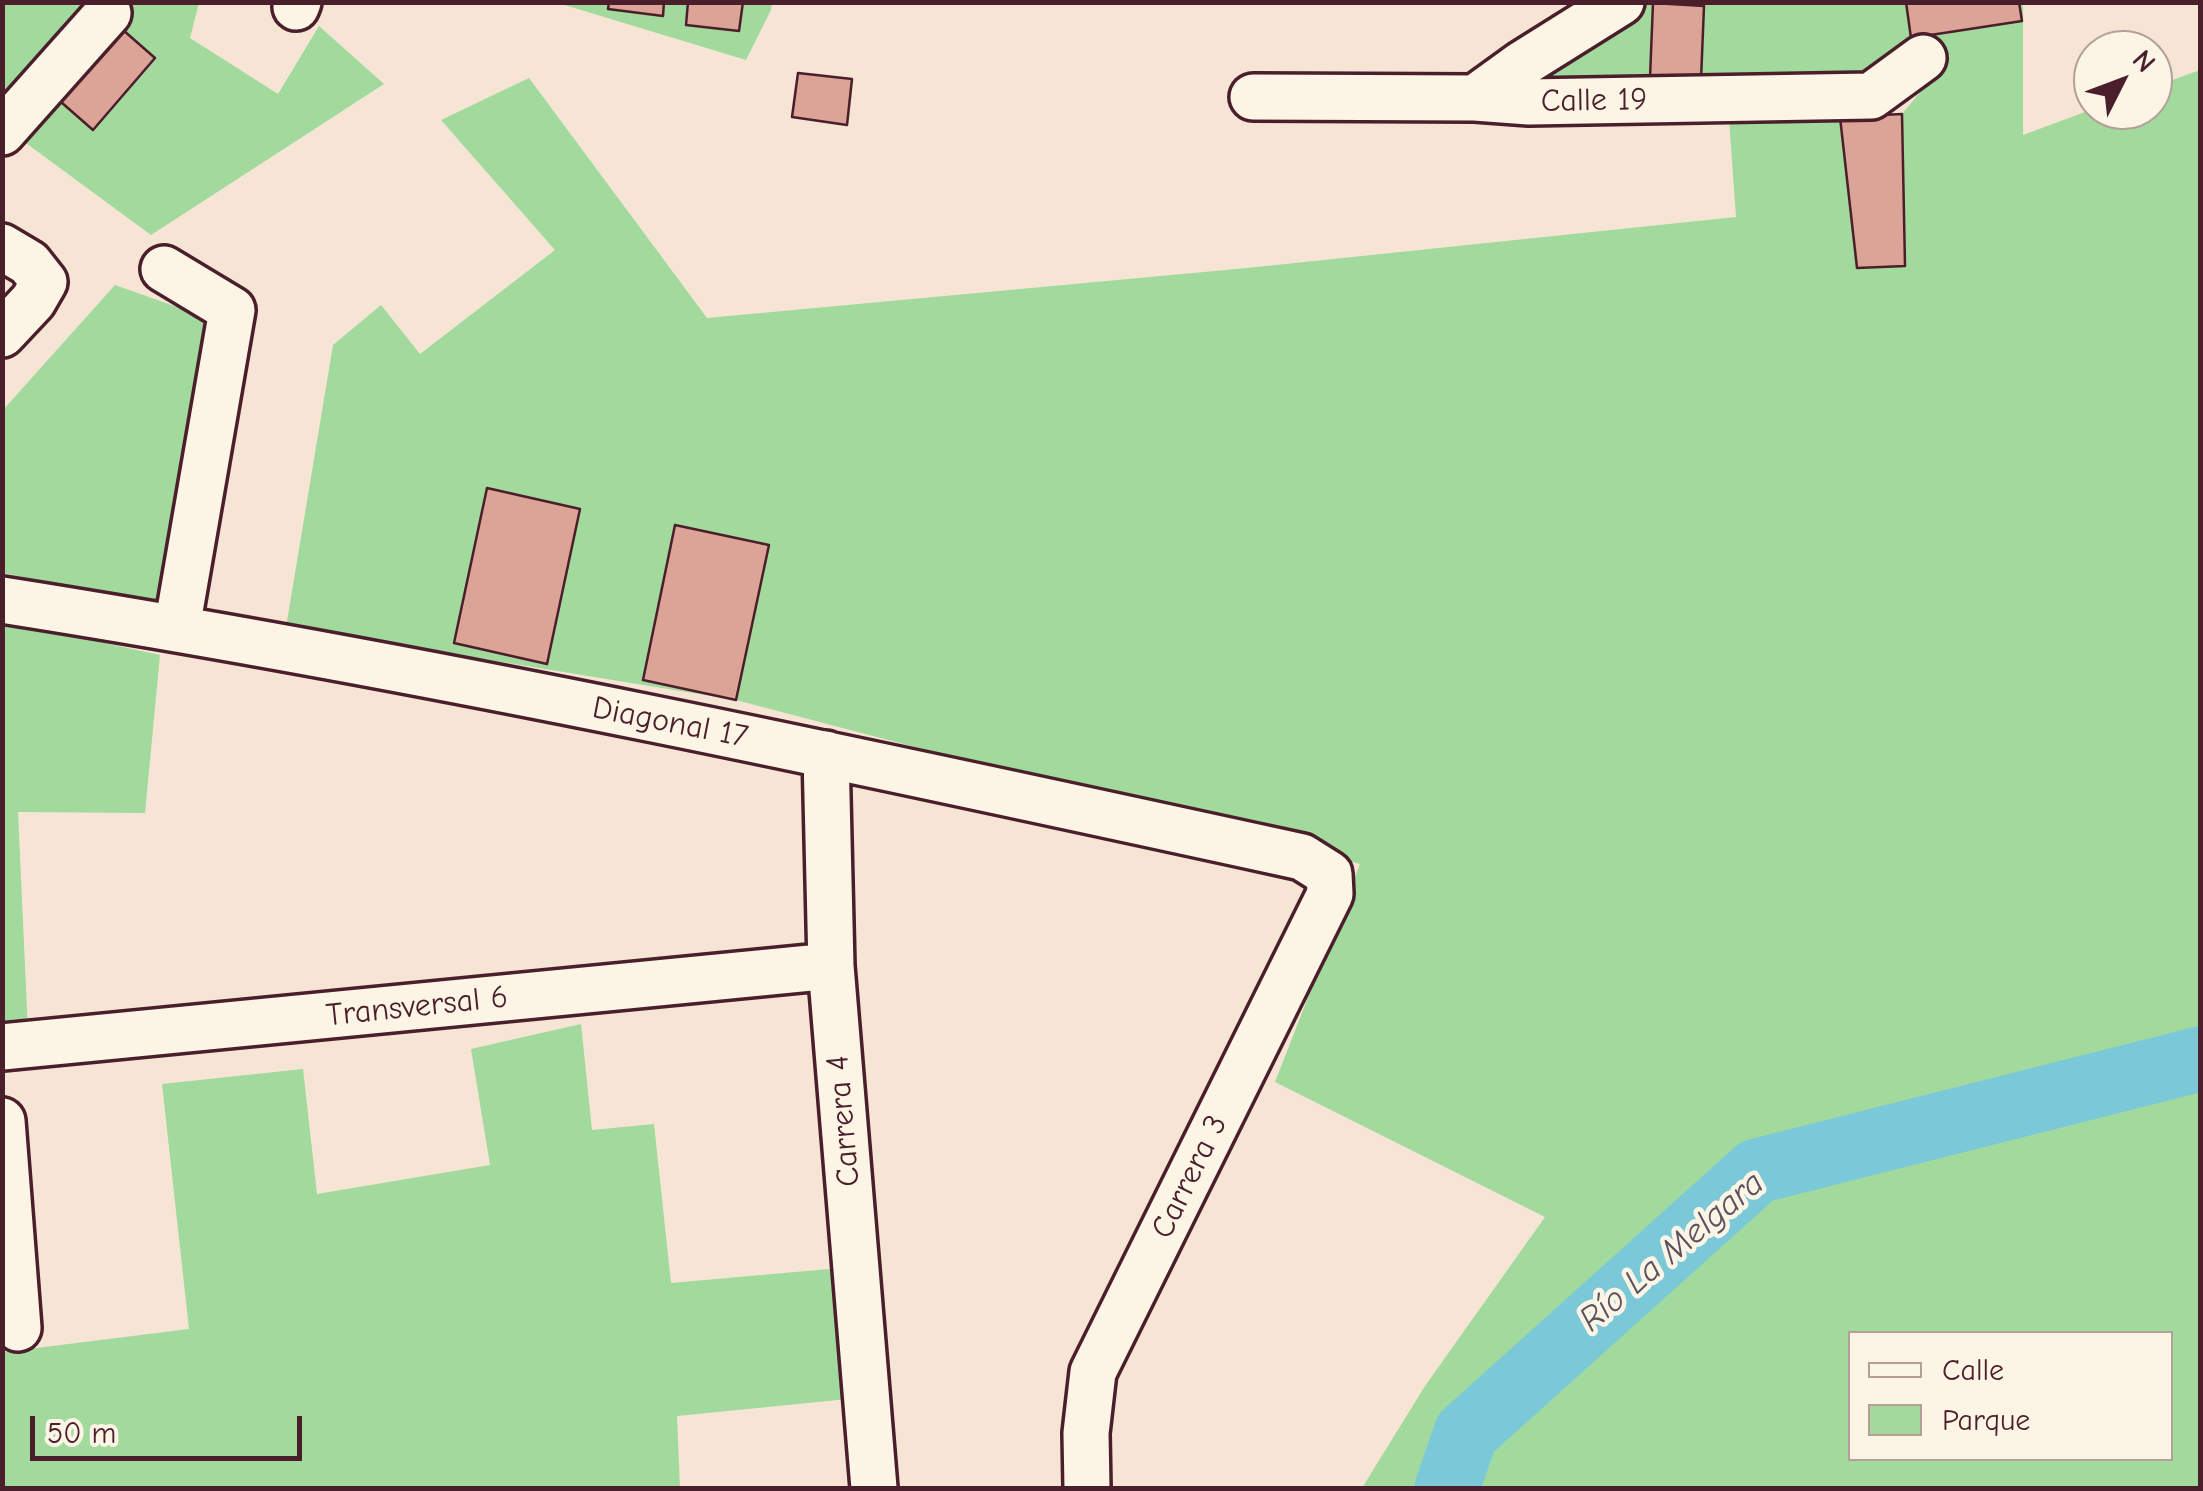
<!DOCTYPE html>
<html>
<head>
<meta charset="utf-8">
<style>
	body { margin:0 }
	#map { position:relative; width:2203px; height:1491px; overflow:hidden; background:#f6e5d5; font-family:"Comic Neue",sans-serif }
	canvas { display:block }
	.frame { position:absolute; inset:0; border:5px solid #4a1f2b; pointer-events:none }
	.legend { position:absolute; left:1848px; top:1331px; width:325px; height:130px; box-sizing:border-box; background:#fcf5e5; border:2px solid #b59f9b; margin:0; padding:12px 18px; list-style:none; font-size:30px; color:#4a1f2b }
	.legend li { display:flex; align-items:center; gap:20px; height:50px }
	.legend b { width:50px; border:2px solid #b59f9b }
	.north { position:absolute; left:2073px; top:30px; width:100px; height:100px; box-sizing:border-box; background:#fcf5e5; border:2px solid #b59f9b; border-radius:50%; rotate:48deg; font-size:28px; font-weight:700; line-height:40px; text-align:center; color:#4a1f2b }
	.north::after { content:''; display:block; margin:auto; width:35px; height:45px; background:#4a1f2b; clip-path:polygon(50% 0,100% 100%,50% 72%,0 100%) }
	.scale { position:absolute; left:30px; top:1416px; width:272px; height:45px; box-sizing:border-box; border:5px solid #4a1f2b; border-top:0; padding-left:12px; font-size:30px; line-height:35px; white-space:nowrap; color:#4a1f2b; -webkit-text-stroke:8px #fcf5e5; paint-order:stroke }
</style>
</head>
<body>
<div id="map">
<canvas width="2203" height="1491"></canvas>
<div class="frame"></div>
<ul class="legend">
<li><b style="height:12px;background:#fcf5e5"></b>Calle</li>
<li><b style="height:28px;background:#a2d99d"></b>Parque</li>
</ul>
<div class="north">N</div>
<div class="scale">50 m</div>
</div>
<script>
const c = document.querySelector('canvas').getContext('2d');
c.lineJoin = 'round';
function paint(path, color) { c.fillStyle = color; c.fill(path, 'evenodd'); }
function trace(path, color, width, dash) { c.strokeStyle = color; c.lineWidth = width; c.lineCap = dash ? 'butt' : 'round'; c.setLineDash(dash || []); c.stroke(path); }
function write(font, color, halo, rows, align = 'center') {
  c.font = font + ' "Comic Neue",sans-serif'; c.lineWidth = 9; c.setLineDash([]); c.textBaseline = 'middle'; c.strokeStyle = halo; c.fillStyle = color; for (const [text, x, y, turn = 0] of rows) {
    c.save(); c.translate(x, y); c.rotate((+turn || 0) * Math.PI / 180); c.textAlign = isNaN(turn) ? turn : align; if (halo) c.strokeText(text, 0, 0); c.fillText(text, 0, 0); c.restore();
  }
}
const green = new Path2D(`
	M 3,3 L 105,3 L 3,108 Z
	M 112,3 L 199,3 L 190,38 L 278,94 L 319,26 L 384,84 L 151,235 L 15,135 Z
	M 558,3 L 772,3 L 771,10 L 746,60 Z
	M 1645,3 L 2023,3 L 2023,135 L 2093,109 L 2153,110 L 2153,87 L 2200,70 L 2200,1488 L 1362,1488 L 1425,1386 L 1545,1217 L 1275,1082 L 1360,864 L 736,700 L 286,627 L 333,345 L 381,305 L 420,354 L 555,250 L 441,120 L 529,78 L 707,318 L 1247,268 L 1736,217 L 1729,119 L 1840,117 L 1857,267 L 1904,266 L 1902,114 L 1950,56 L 1927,36 L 1867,80 L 1540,87 L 1537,68 ZM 1850,1334 L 2170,1334 L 2170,1458 L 1850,1458 Z
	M 115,285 L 211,319 L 169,606 L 3,573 L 3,410 Z
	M 3,621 L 160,655 L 145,813 L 18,812 L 28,1032 L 3,1035 Z
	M 581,1024 L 592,1130 L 654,1124 L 671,1283 L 852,1267 L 858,1398 L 677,1416 L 680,1488 L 3,1488 L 2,1350 L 4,1352 L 189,1329 L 162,1084 L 303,1069 L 317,1194 L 490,1165 L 471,1049 Z`);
const river = new Path2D(`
	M 1447,1488 L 1466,1433 L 1757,1171 L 2200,1059`);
const building = new Path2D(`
	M 609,2 L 664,2 L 663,16 L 608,9 Z
	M 688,2 L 743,2 L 739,31 L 686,25 Z
	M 1906,2 L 2019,2 L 2022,21 L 1911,38 Z
	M 1653,3 L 1704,6 L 1701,80 L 1650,78 Z
	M 115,23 L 155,58 L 93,130 L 53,95 Z
	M 798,73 L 852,79 L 847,125 L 792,117 Z
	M 1902,114 L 1905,266 L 1857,268 L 1840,117 Z
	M 487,488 L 580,509 L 547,664 L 454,643 Z
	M 675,525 L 769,545 L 736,700 L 643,680 Z`);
const minor = new Path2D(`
	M 296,7 L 298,2
	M 1253,97 L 1475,98 L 1529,102 L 1871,96 L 1923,58
	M 1475,98 L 1522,64 L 1621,2
	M 2,132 L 108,13
	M 2,247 L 29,263 L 44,282 L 33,301 L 2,334
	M 164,269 L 232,310 L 177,628
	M 2,600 C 439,669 871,763 1302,857 L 1329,874 L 1330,894 L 1093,1372 L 1086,1433 L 1087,1488
	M 826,754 L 831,966 L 874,1488
	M 2,1047 L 831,966
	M 2,1121 L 18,1328`);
const streetNames = [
	["Calle 19",1594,101,-1],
	["Diagonal 17",670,723,11],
	["Transversal 6",417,1007,-6],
	["Carrera 4",844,1121,-95],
	["Carrera 3",1190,1177,-64]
];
const waterNames = [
	["Río La Melgara",1672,1252,-40]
];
paint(green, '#a2d99d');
trace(river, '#7bc8d9', 65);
paint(building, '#dca496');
trace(building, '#4a1f2b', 2.5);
trace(minor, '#4a1f2b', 52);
trace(minor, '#fcf5e5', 45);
write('32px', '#4a1f2b', '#fcf5e5', streetNames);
write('italic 35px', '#59525f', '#fcf5e5', waterNames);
</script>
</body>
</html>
